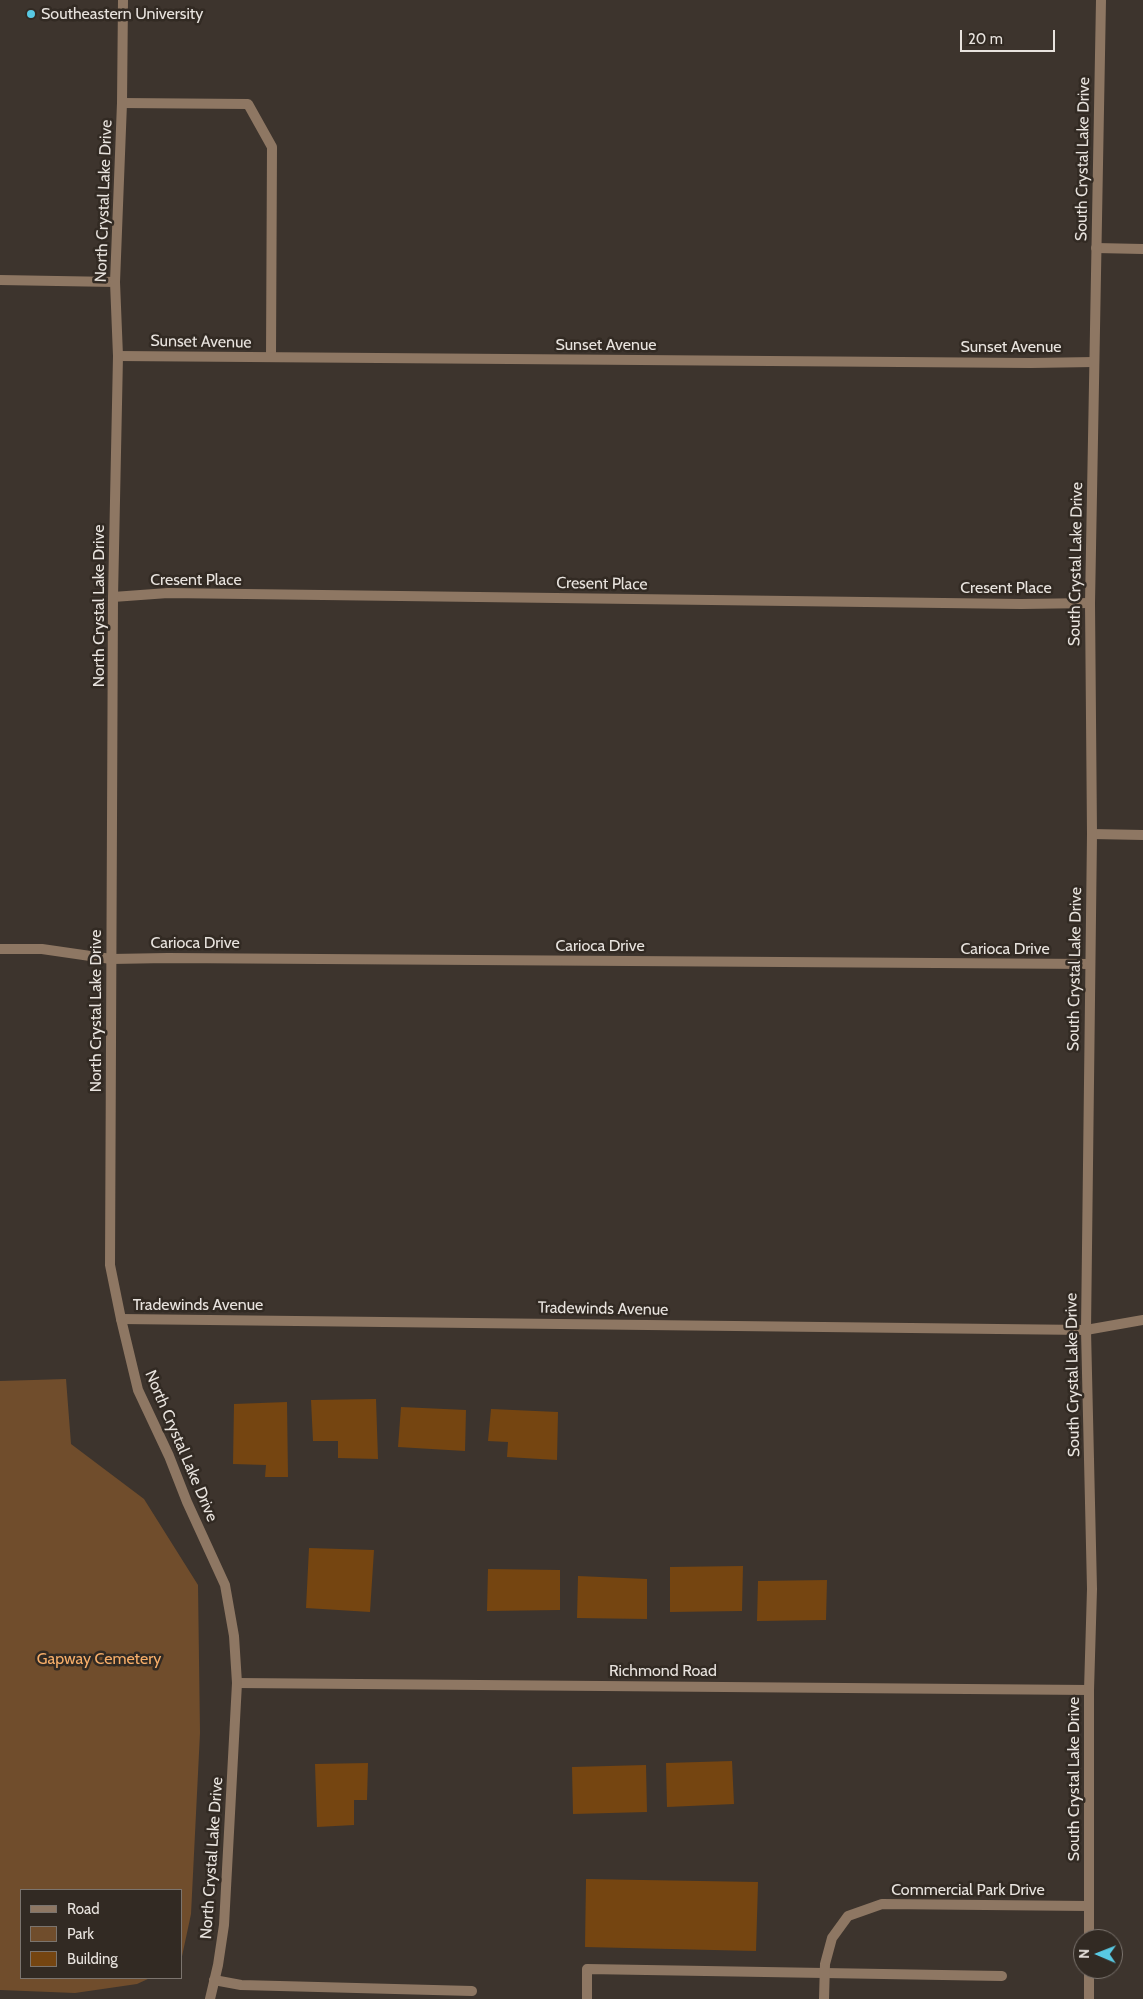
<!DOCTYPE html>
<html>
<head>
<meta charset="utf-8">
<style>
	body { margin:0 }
	#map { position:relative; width:1143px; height:1999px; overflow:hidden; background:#3d342d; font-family:Cabin,sans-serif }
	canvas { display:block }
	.legend { position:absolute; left:20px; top:1889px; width:162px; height:90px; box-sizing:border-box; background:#322a23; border:1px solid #7b746e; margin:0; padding:6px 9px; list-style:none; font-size:15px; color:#e8e3de }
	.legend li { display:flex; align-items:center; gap:10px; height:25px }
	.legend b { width:25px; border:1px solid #7b746e }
	.north { position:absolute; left:1073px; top:1929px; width:50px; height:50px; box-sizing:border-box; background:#322a23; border:1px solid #7b746e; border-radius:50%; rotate:271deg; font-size:14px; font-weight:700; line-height:20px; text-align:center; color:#e8e3de }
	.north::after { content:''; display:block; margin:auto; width:18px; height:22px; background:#58c9e3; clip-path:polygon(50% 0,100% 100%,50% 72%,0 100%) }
	.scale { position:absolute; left:960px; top:30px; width:95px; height:22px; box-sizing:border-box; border:2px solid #e8e3de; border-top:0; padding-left:6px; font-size:15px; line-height:18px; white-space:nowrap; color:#e8e3de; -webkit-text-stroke:4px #322a23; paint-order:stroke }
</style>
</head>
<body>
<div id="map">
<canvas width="1143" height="1999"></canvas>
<ul class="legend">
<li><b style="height:6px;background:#8e7763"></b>Road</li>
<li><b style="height:14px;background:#704d2c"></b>Park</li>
<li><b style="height:14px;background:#754511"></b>Building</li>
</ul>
<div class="north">N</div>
<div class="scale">20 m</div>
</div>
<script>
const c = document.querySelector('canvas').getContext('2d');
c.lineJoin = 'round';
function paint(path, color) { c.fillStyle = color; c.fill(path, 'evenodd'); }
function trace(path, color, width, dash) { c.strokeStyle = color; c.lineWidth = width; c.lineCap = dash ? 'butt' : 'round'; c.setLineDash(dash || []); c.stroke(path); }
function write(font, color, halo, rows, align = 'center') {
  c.font = font + ' Cabin,sans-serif'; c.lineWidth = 5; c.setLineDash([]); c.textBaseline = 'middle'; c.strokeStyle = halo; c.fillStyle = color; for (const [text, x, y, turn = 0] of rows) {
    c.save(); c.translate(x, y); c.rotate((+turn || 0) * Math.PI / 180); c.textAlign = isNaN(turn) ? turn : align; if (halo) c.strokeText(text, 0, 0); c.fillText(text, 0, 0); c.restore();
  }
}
const green = new Path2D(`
	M 66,1379 L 71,1444 L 144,1499 L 198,1585 L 200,1733 L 191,1914 L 181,1961 L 181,1890 L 21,1890 L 21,1978 L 150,1978 L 137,1984 L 75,1993 L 0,1990 L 0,1381 Z`);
const building = new Path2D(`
	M 376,1399 L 378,1459 L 338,1458 L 338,1441 L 313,1441 L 311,1400 Z
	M 287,1402 L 288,1477 L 265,1477 L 266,1465 L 233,1464 L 234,1404 Z
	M 401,1407 L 466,1410 L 465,1451 L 398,1447 Z
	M 491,1409 L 558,1412 L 557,1460 L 507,1457 L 508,1442 L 488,1441 Z
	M 309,1548 L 374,1550 L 370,1612 L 306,1608 Z
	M 743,1566 L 742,1611 L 670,1612 L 670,1567 Z
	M 488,1569 L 560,1570 L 560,1610 L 487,1611 Z
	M 578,1576 L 647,1579 L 647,1619 L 577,1618 Z
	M 827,1580 L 826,1620 L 757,1621 L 758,1581 Z
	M 732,1761 L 734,1804 L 667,1807 L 666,1763 Z
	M 368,1763 L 367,1800 L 354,1800 L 354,1825 L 317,1827 L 315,1764 Z
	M 646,1765 L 647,1812 L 573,1814 L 572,1767 Z
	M 586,1879 L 758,1882 L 756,1951 L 585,1947 Z`);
const service = new Path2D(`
	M 122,103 L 248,104 L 272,147 L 271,357
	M 1086,1330 L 1143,1320
	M 214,1980 L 241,1985 L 472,1991
	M 587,1999 L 587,1969 L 1002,1976`);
const minor = new Path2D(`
	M 1096,248 L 1143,249
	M 0,280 L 115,282
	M 118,356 L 1031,363 L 1094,362
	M 113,597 L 168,593 L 1021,604 L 1090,603
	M 1092,834 L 1143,835
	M 0,949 L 42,949 L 111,959 L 168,958 L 1090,964
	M 121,1319 L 1086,1330
	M 237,1683 L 1089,1690
	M 824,1999 L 825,1964 L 832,1938 L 848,1916 L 882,1904 L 1089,1906`);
const tertiary = new Path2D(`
	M 123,0 L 122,103 L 115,282 L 118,356 L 113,597 L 110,1265 L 121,1319 L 138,1390 L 169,1456 L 187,1502 L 225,1585 L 234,1636 L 237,1683 L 224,1925 L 218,1965 L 210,1999
	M 1089,1939 L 1089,1690 L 1092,1589 L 1086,1330 L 1092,834 L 1090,603 L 1101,0
	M 1089,1969 L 1089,1999`);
const markers = [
	[31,14,5,"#58c9e3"]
];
const poiNames = [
	["Southeastern University",41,14]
];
const streetNames = [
	["South Crystal Lake Drive",1083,159,-89],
	["North Crystal Lake Drive",104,201,-88],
	["Sunset Avenue",201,342,1],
	["Sunset Avenue",606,345],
	["Sunset Avenue",1011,347],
	["South Crystal Lake Drive",1076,564,-89],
	["Cresent Place",196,580],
	["Cresent Place",602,584,1],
	["Cresent Place",1006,588],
	["North Crystal Lake Drive",99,606,-90],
	["Carioca Drive",195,943],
	["Carioca Drive",600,946],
	["Carioca Drive",1005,949],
	["South Crystal Lake Drive",1075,969,-89],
	["North Crystal Lake Drive",96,1011,-90],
	["Tradewinds Avenue",198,1305],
	["Tradewinds Avenue",603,1309,1],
	["South Crystal Lake Drive",1073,1375,-91],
	["North Crystal Lake Drive",181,1446,67],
	["Richmond Road",663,1671],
	["South Crystal Lake Drive",1074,1779,-90],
	["North Crystal Lake Drive",212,1858,-86],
	["Commercial Park Drive",968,1890]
];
const parkNames = [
	["Gapway Cemetery",99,1659]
];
paint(green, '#704d2c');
paint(building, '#754511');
trace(service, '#8e7763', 10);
trace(minor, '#8e7763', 10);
trace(tertiary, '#8e7763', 10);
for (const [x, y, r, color] of markers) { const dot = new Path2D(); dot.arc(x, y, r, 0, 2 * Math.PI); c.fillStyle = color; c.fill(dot); trace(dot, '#322a23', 2); }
write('16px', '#e8e3de', '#322a23', poiNames, 'left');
write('16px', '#e8e3de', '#322a23', streetNames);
write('16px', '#f7ae69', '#322a23', parkNames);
</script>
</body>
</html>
